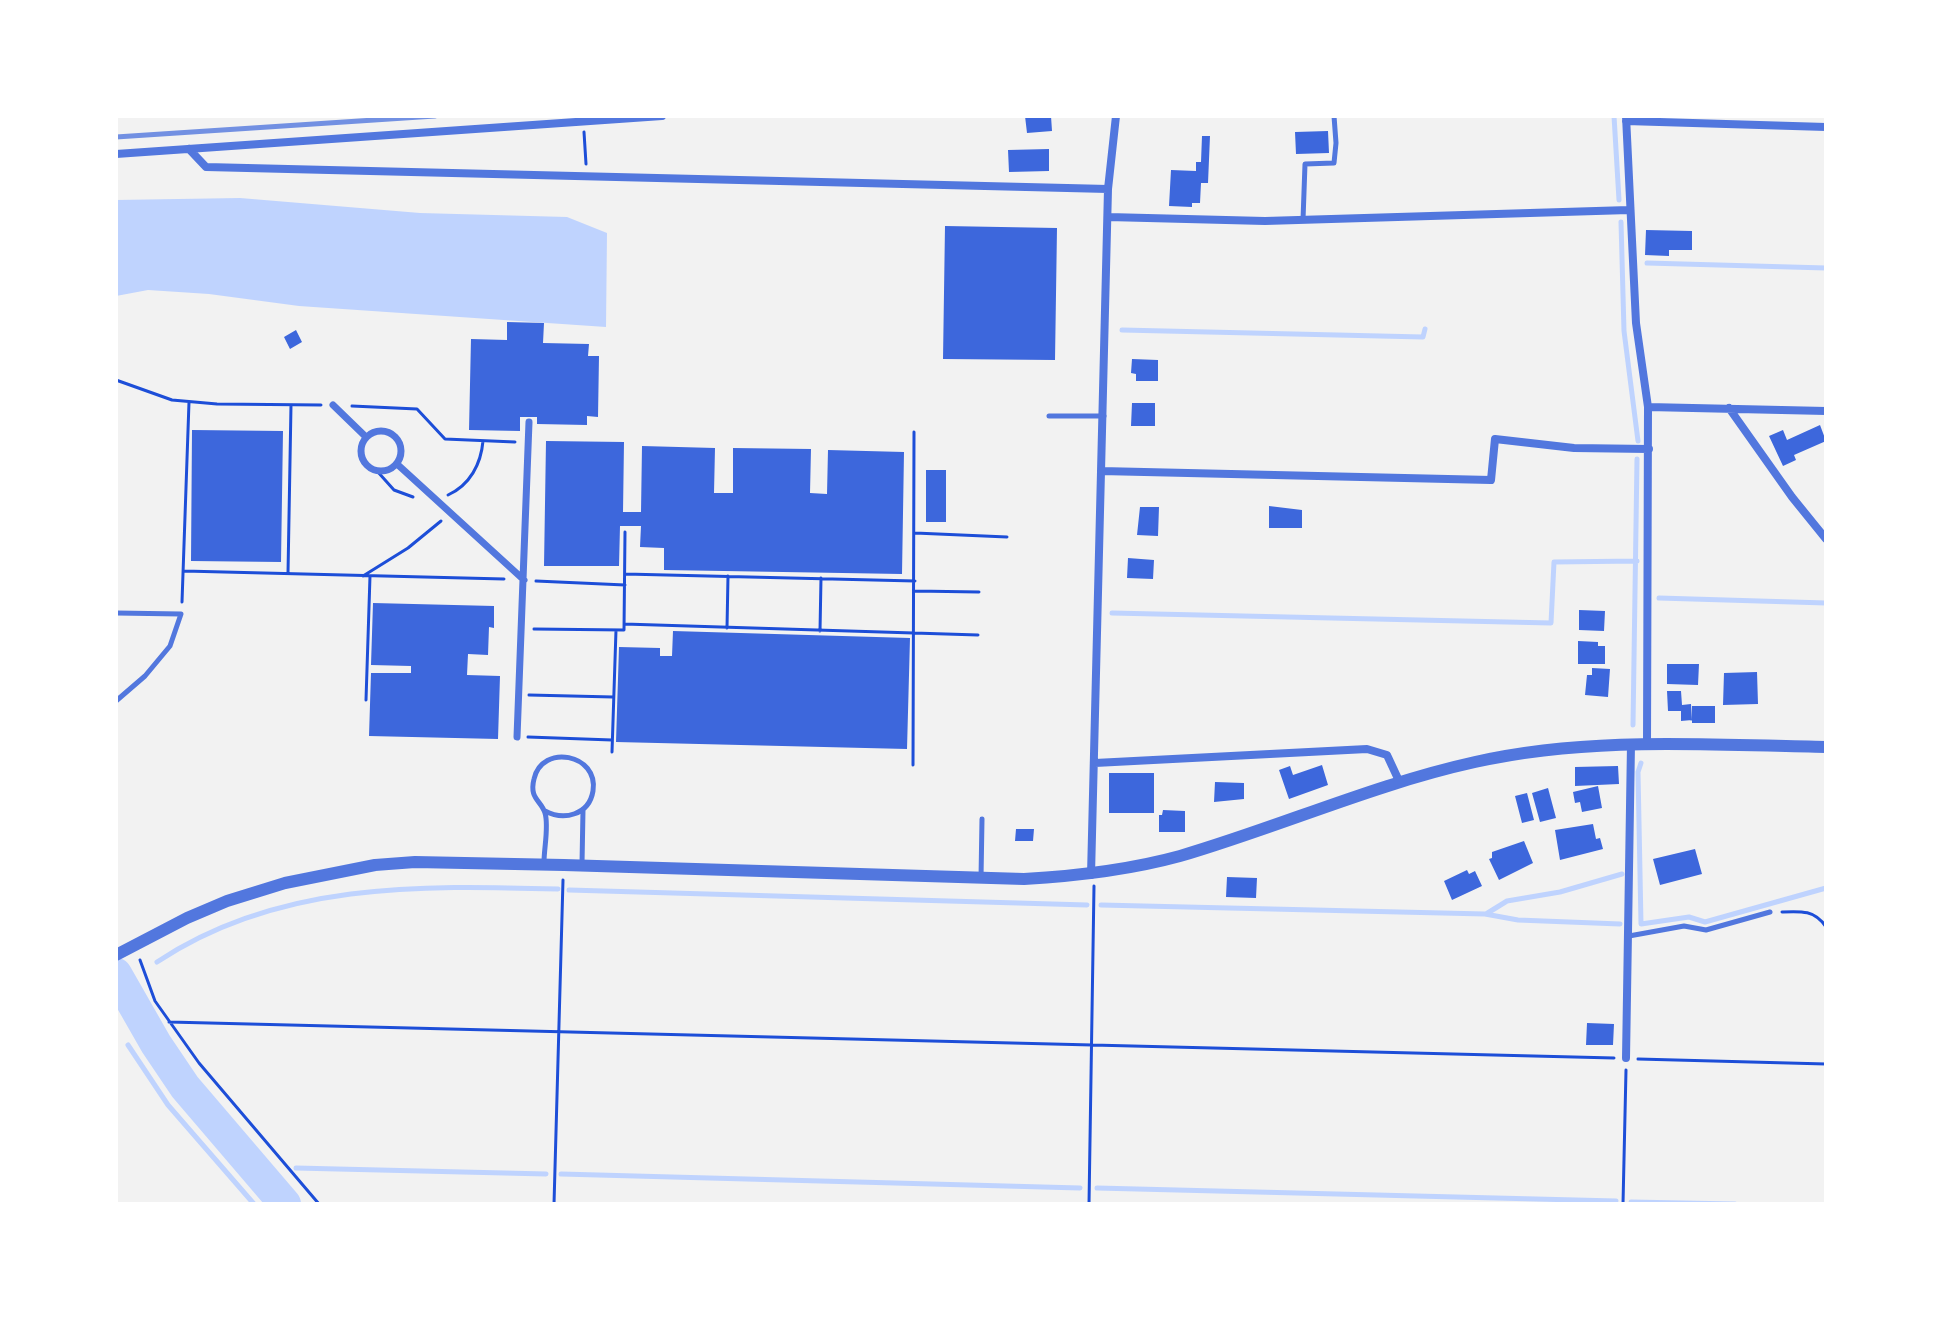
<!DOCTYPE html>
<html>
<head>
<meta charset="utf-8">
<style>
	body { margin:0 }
	#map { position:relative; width:1942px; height:1320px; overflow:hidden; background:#f2f2f2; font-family:"Archivo Narrow",sans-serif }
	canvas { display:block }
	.frame { position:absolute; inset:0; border:118px solid #fff; pointer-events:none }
</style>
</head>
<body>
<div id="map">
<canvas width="1942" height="1320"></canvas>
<div class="frame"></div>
</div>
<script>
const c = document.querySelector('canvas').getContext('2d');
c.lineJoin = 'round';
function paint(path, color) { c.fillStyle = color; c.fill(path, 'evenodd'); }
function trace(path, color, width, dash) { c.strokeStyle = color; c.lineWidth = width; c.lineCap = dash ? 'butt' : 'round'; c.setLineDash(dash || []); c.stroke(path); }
const water = new Path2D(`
	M 240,198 L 420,213 L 567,217 L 607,233 L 606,327 L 299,306 L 209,294 L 148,290 L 116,296 L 116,200 Z`);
const stream = new Path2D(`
	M 1614,116 L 1619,200
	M 1621,222 L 1624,331 L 1638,441
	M 1647,263 L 1826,268
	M 1122,330 L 1423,337 L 1425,329
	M 1659,598 L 1826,603
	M 1112,613 L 1551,623 L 1554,562 L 1637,561
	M 1633,725 L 1637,459
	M 1641,763 L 1638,772 L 1641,924 L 1689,917 L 1705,922 L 1826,888
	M 569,890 L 1087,905
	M 1101,905 L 1485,914 L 1518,920 L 1620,924
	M 1486,914 L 1507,901 L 1560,892 L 1622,874
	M 157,962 C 277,882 420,885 558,889
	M 123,987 L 132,981
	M 128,1045 L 168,1105 L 254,1204
	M 296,1168 L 546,1174
	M 561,1174 L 1080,1188
	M 1097,1188 L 1616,1201
	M 1631,1202 L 1735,1204`);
const river = new Path2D(`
	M 116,974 L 156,1044 L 185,1087 L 285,1204`);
const building = new Path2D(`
	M 1025,116 L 1051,116 L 1052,131 L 1027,133 Z
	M 1328,131 L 1329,153 L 1296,154 L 1295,132 Z
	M 1202,136 L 1210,136 L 1208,183 L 1201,183 L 1200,203 L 1192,203 L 1192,207 L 1169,206 L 1171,170 L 1196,171 L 1196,162 L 1201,162 Z
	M 1049,149 L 1049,171 L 1009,172 L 1008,150 Z
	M 945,226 L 1057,228 L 1055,360 L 943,359 Z
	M 1646,230 L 1692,231 L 1692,250 L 1669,250 L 1669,256 L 1645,255 Z
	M 507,322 L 544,323 L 543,343 L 589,344 L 588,356 L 599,356 L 598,417 L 587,416 L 587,425 L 537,424 L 537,417 L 520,417 L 520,431 L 469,430 L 471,339 L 507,340 Z
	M 296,330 L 302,342 L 290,349 L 284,337 Z
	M 1132,359 L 1158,360 L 1158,381 L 1136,381 L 1136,374 L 1131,373 Z
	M 1132,403 L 1155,403 L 1155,426 L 1131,426 Z
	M 1820,425 L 1826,441 L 1794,455 L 1796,460 L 1783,466 L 1769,436 L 1783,430 L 1787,440 Z
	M 192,430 L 283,431 L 281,562 L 191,561 Z
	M 546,441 L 624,442 L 623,512 L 641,512 L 642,446 L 715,448 L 714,493 L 733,493 L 733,448 L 811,449 L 810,493 L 827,494 L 828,450 L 904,452 L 902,574 L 664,570 L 664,548 L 640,547 L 641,526 L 620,526 L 619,566 L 544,566 Z
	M 926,470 L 946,470 L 946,522 L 926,522 Z
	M 1269,506 L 1302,510 L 1302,528 L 1269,528 Z
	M 1140,507 L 1159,507 L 1158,536 L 1137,535 Z
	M 1128,558 L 1154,560 L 1153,579 L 1127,578 Z
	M 373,603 L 494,606 L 494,628 L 489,627 L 488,655 L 468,654 L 467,675 L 500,676 L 498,739 L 369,736 L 371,673 L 411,673 L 411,666 L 371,665 Z
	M 1579,610 L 1605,611 L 1604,631 L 1579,630 Z
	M 673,631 L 910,638 L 907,749 L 616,742 L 619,647 L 660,648 L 660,656 L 672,656 Z
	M 1578,641 L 1598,642 L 1598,646 L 1605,646 L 1605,664 L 1578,664 Z
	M 1667,664 L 1699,664 L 1698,685 L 1667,684 Z
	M 1592,668 L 1610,669 L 1608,697 L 1585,695 L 1587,675 L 1592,675 Z
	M 1757,672 L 1758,704 L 1723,705 L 1724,673 Z
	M 1667,691 L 1681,691 L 1682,705 L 1691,704 L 1692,720 L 1681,721 L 1681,711 L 1668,711 Z
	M 1692,706 L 1715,706 L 1715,723 L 1692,723 Z
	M 1322,765 L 1328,785 L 1289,799 L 1279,770 L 1290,766 L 1293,775 Z
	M 1618,766 L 1619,784 L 1575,786 L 1575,767 Z
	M 1109,773 L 1154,773 L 1154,813 L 1109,813 Z
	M 1215,782 L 1244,783 L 1244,799 L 1214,802 Z
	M 1598,786 L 1602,808 L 1582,812 L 1580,802 L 1575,803 L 1573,792 Z
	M 1548,788 L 1556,818 L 1540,822 L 1532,793 Z
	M 1527,793 L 1534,820 L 1522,823 L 1515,796 Z
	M 1163,810 L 1185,811 L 1185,832 L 1159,832 L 1159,815 L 1162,815 Z
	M 1593,824 L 1596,839 L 1600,838 L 1603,849 L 1560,860 L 1555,830 Z
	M 1016,829 L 1034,829 L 1033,841 L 1015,841 Z
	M 1524,841 L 1533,863 L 1499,880 L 1489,859 L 1492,858 L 1492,852 Z
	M 1695,849 L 1702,874 L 1660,885 L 1653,859 Z
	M 1467,870 L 1469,874 L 1475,871 L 1482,886 L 1452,900 L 1444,881 Z
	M 1227,877 L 1257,878 L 1256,898 L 1226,897 Z
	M 1587,1023 L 1614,1024 L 1613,1045 L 1586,1045 Z`);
const path = new Path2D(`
	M 584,132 L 586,164
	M 116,380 L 172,400 L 217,404 L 321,405
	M 352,406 L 417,409 L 445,439 L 515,442
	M 377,471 L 394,490 L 413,497
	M 448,495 C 470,485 481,464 483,441
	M 915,533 L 1007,537
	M 184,571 L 504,579
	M 288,573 L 291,405
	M 625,574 L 915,581
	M 363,576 L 408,548 L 441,521
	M 536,581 L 625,585
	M 915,591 L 979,592
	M 182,602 L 189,402
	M 624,624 L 978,635
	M 727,628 L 728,576
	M 534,629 L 624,630 L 625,532
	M 820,631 L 821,578
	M 529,695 L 613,697
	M 366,700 L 370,576
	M 528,737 L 612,740
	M 612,752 L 616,630
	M 913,765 L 914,432
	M 1782,912 C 1801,911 1815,910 1826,927
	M 140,960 L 155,1001 L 199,1063 L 319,1204
	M 169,1022 L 1614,1058
	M 1638,1059 L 1826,1064
	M 554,1204 L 563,880
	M 1089,1204 L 1094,886
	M 1623,1204 L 1626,1070`);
const service = new Path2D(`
	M 1303,220 L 1305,164 L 1334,163 L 1336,143 L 1334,116
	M 1049,416 L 1104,416
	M 116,613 L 181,614 L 170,646 L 145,676 L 116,701
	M 544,862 C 544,848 549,826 545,813 C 541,800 529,799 534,779 C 542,743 599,754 593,791 C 589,815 564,821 545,811
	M 582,864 L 583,810
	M 981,878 L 982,819
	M 1629,936 L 1684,926 L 1706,930 L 1770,912`);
const pedestrian = new Path2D(`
	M 333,405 L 366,437
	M361 451a20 20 0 1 1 40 0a20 20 0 1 1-40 0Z
	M 397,464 L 524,580
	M 517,737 L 529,422`);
const minor = new Path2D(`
	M 1626,116 L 1636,323 L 1648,407 L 1647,743
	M 1626,121 L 1826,127
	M 189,149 L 206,167 L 1108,189
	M 116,154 L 662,116
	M 1108,217 L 1265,221 L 1629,210
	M 1648,407 L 1826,411
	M 1729,408 L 1792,497 L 1826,539
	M 1101,471 L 1491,480 L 1495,439 L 1574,448 L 1649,449
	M 1095,763 L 1367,749 L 1387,755 L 1400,783
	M 1091,875 L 1108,189 L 1116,116
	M 1626,1058 L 1631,744`);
const tertiary = new Path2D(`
	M 116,955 L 187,918 L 227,901 L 285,883 L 375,865 L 415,862 L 564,865 L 1024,879 C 1077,876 1129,870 1180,856 C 1279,827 1375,784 1475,762 C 1590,736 1709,745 1826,747`);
const rail = new Path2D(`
	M 116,137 L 435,116`);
paint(water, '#bfd3fe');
trace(stream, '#bfd3fe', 5);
trace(river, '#bfd3fe', 32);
paint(building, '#3d67dc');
trace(path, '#1d4ed8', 3);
trace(service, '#5277de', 5);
trace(pedestrian, '#5277de', 7);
trace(minor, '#5277de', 8);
trace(tertiary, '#5277de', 12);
trace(rail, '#7290e2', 5);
</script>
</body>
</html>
